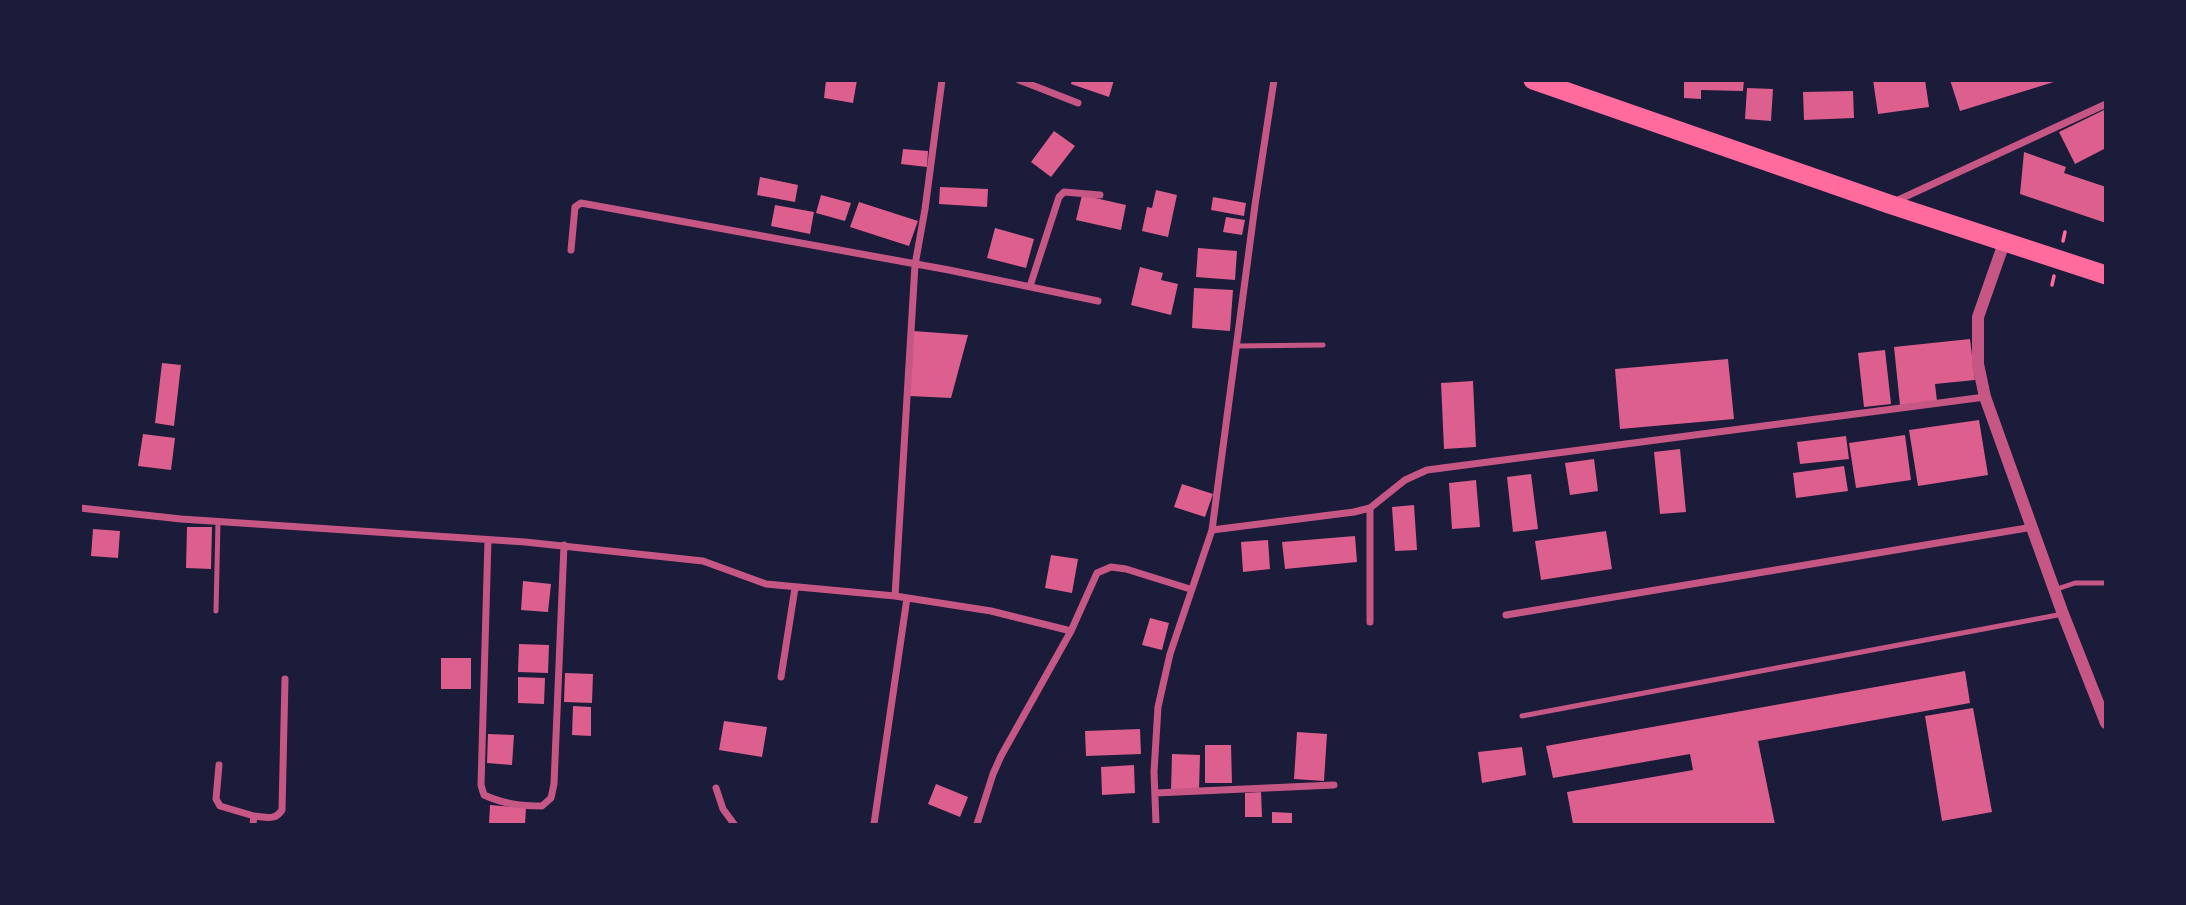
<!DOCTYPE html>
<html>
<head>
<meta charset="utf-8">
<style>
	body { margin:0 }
	#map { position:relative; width:2186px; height:905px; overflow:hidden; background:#1b1b3a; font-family:Barlow,sans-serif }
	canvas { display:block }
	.frame { position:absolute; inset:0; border:82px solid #1b1b3a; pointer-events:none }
</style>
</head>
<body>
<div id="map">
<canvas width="2186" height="905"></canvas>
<div class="frame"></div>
</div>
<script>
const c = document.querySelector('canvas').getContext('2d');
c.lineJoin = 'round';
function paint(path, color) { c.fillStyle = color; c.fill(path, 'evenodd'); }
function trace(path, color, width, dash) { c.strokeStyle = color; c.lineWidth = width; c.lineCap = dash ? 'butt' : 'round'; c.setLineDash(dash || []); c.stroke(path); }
const building = new Path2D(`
	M 826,80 L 857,80 L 853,103 L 824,98 Z
	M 1072,80 L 1114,80 L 1109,97 L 1071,84 Z
	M 1684,80 L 1744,80 L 1743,91 L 1701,90 L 1701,99 L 1684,98 Z
	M 1873,80 L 1925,80 L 1929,107 L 1878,114 Z
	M 1950,80 L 2057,80 L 2057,81 L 1960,111 Z
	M 1747,88 L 1773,89 L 1771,121 L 1745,119 Z
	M 1853,91 L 1854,118 L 1804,120 L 1803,92 Z
	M 2106,109 L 2106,148 L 2075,164 L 2059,132 Z
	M 1054,131 L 1075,146 L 1051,177 L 1031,162 Z
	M 903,149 L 928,151 L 927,167 L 901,164 Z
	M 2024,152 L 2066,167 L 2064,173 L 2106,187 L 2106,223 L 2020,194 Z
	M 760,177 L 798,185 L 795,202 L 757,195 Z
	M 940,187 L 988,189 L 987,207 L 939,204 Z
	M 1156,190 L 1177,195 L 1168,237 L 1142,231 L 1147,207 L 1152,208 Z
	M 821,195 L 851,203 L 845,221 L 816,213 Z
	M 1082,195 L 1126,205 L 1121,230 L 1076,220 Z
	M 1213,197 L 1246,203 L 1244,216 L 1211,210 Z
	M 859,202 L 918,221 L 909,246 L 850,227 Z
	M 775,205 L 814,212 L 810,234 L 771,226 Z
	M 1226,217 L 1245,220 L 1242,235 L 1223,232 Z
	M 995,228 L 1034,239 L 1026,268 L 987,258 Z
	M 1198,248 L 1237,251 L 1235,280 L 1196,277 Z
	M 1140,267 L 1163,273 L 1161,280 L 1178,284 L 1171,315 L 1131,305 Z
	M 1194,288 L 1233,290 L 1230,331 L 1192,328 Z
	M 913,331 L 968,335 L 951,398 L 909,396 Z
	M 1970,339 L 1975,380 L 1935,384 L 1937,401 L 1900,405 L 1894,347 Z
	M 1885,350 L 1891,404 L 1864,407 L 1858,353 Z
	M 1728,359 L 1734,419 L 1620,429 L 1615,369 Z
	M 162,363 L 181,365 L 174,426 L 155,423 Z
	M 1473,381 L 1476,447 L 1444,449 L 1441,383 Z
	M 1979,420 L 1988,475 L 1918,486 L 1909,430 Z
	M 143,434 L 175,438 L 171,470 L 138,466 Z
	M 1905,435 L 1911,480 L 1856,488 L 1849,443 Z
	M 1846,436 L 1849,459 L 1800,464 L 1797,442 Z
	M 1680,449 L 1686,512 L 1660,514 L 1654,452 Z
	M 1594,459 L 1598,491 L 1570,495 L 1565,463 Z
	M 1844,466 L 1848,491 L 1796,498 L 1793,473 Z
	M 1531,474 L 1538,529 L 1513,532 L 1507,477 Z
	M 1476,480 L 1480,527 L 1452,529 L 1449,483 Z
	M 1182,484 L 1213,494 L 1205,517 L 1174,507 Z
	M 1414,505 L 1417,550 L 1395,551 L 1392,507 Z
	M 187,527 L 212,527 L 211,569 L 186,568 Z
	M 93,529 L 120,531 L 118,558 L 91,556 Z
	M 1606,531 L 1612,569 L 1541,580 L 1535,541 Z
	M 1355,536 L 1357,562 L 1285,569 L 1282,542 Z
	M 1268,540 L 1270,569 L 1243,572 L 1241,542 Z
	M 1051,555 L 1078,559 L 1072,593 L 1045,588 Z
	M 523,581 L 551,584 L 548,612 L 521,610 Z
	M 1150,618 L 1169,623 L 1162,650 L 1142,645 Z
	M 519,644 L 549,645 L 548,673 L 518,672 Z
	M 441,658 L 471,658 L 471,689 L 441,689 Z
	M 1965,671 L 1970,703 L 1758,741 L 1775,824 L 1573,824 L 1567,792 L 1693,770 L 1690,754 L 1553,778 L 1546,746 Z
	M 565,673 L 593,674 L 592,703 L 564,702 Z
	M 518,677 L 545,678 L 544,704 L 518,703 Z
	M 573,706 L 591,707 L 591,736 L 572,735 Z
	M 1973,708 L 1992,812 L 1942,821 L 1925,716 Z
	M 724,721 L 767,727 L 762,757 L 719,750 Z
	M 1140,729 L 1141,754 L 1086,756 L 1085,731 Z
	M 1297,732 L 1327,734 L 1324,781 L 1294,779 Z
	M 488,734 L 514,735 L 512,765 L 487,763 Z
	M 1205,745 L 1231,745 L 1232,783 L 1205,783 Z
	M 1522,747 L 1526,775 L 1482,783 L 1478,752 Z
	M 1172,754 L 1200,755 L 1199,791 L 1171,790 Z
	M 1134,765 L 1135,793 L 1102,795 L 1101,767 Z
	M 936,784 L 968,797 L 960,817 L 928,804 Z
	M 1261,792 L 1262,817 L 1245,817 L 1245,793 Z
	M 490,805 L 526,808 L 525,824 L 489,824 Z
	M 1272,812 L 1292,813 L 1292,824 L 1272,824 Z`);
const path = new Path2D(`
	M 2063,241 L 2065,232
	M 2052,285 L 2054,276`);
const service = new Path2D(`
	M 1237,346 L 1323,345
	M 2054,590 L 2075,583 L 2106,583
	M 216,611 L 218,522
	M 1522,716 L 2063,614`);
const minor = new Path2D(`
	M 1019,80 L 1078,103
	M 1896,201 L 2106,104
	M 571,250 L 575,207 L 581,203 L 949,270 L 1098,301
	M 1030,286 L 1059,197 L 1064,192 L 1100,195
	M 80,508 L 181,519 L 525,542 L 703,561 L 766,584 L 895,596 L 991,611 L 1071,631
	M 1370,508 L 1370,622
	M 1212,530 L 1354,512 L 1370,508 L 1405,480 L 1427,470 L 1985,397
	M 488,540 L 481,785 L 484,795 C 504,804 521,806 542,806 L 551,798 L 554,784 L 564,545
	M 895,596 L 915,265 L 925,209 L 942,80
	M 1506,615 L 2033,527
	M 781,677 L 795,588
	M 219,765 L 216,799 L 220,806 L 254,816
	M 716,788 L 723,809 L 734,824
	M 1155,793 L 1334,785
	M 253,824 L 254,816 C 266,817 275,821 282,810 L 285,679
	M 874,824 L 907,598
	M 977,824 L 993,774 L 1001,756 L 1071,631 L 1097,573 L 1111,567 L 1126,569 L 1190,589
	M 1156,824 L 1154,772 L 1158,707 L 1170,654 L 1212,530 L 1255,205 L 1274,80`);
const tertiary = new Path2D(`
	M 2004,243 L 1978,317 L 1978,364 L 1985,397 L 2063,614 L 2106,723`);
const trunk = new Path2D(`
	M 1533,80 L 1889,204 L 2106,275`);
paint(building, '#dd5f8e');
trace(path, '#ff6b9d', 3.5);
trace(service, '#c65784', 5);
trace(minor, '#c65784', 7);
trace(tertiary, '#c65784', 12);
trace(trunk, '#ff6b9d', 19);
</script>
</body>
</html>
